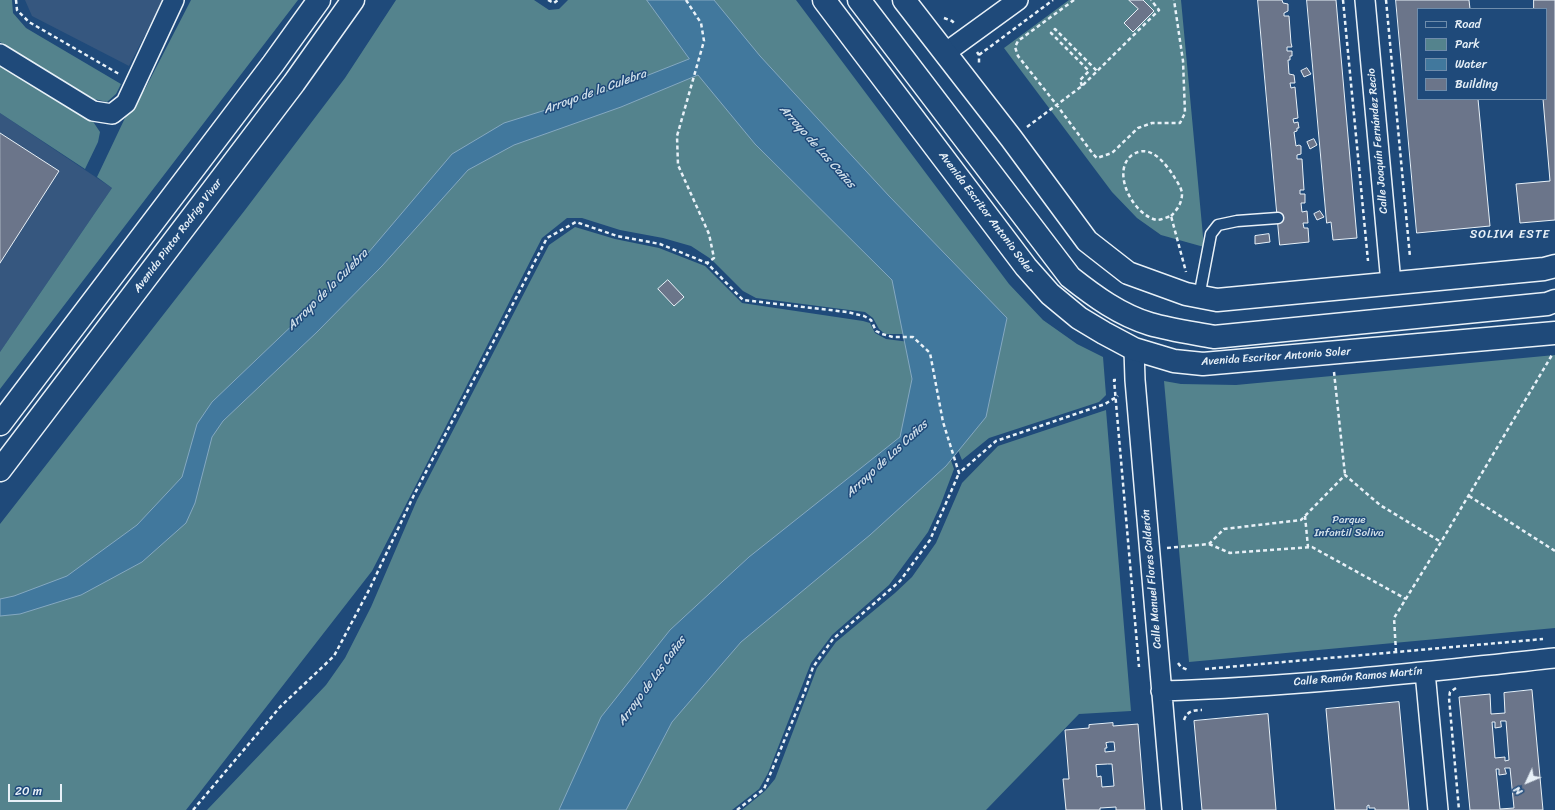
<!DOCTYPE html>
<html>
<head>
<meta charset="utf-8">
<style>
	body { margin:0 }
	#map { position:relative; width:1555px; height:810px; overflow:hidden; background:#1f4a7a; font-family:Sriracha,sans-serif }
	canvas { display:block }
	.legend { position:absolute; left:1417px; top:8px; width:130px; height:92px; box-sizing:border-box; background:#1f4a7a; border:1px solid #6f8dac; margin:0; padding:5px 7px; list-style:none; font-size:12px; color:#e8f1f8 }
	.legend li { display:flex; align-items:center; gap:8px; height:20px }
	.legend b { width:20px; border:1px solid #6f8dac }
	.north { position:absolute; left:1507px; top:762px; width:40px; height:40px; -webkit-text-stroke:3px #1f4a7a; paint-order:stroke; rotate:226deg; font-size:11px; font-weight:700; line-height:16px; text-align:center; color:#e8f1f8 }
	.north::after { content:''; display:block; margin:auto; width:14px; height:18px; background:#e8f1f8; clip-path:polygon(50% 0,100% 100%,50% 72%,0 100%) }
	.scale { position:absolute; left:8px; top:784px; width:54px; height:18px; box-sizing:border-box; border:2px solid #e8f1f8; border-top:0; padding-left:5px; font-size:12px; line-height:14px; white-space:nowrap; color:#e8f1f8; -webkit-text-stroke:3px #1f4a7a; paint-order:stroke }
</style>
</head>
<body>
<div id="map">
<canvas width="1555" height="810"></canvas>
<ul class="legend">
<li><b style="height:5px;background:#1f4a7a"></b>Road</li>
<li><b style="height:11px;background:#54838d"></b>Park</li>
<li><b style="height:11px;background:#41789d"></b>Water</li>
<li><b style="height:11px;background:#6b758a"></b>Building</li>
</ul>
<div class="north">N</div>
<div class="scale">20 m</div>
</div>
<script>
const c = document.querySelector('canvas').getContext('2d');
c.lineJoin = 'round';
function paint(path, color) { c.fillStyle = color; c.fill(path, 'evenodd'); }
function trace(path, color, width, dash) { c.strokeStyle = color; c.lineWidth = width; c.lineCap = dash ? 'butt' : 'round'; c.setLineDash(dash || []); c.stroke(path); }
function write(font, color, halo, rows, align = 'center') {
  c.font = font + ' Sriracha,sans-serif'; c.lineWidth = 3; c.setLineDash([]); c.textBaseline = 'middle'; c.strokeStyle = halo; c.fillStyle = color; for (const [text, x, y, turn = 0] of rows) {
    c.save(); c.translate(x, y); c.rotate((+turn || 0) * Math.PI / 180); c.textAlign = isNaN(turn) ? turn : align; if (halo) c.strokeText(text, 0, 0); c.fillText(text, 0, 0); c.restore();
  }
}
const built = new Path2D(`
	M 25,0 L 163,0 L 129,66 L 32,16 Z
	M 0,113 L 112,188 L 0,352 Z`);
const green = new Path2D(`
	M 0,0 L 12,0 L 13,13 L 26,28 L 121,84 L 116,94 L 107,102 L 94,99 L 0,42 Z
	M 191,0 L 298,0 L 0,389 L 0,352 L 112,188 L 97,177 L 134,99 L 145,89 Z
	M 396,0 L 534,0 L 549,10 L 559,9 L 568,0 L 796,0 L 1009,284 L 1043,320 L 1077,344 L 1103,357 L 1106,395 L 1099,402 L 989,438 L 962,460 L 910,334 L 885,334 L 879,329 L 873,318 L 865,312 L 756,298 L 743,291 L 711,259 L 691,246 L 663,238 L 620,230 L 582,218 L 567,218 L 542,238 L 372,571 L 186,810 L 0,810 L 0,524 L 245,210 L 345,78 Z
	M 1069,0 L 1181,0 L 1204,247 L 1161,235 L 1137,218 L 1112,192 L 1004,48 Z
	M 0,64 L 90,117 L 100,132 L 98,142 L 85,169 L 0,113 Z
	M 575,227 L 615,239 L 659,248 L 705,266 L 742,303 L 863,321 L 870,323 L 875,333 L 886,339 L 917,343 L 939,425 L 954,469 L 940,506 L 928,532 L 889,585 L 832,635 L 811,663 L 768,773 L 759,789 L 732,810 L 207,810 L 326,685 L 345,658 L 371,607 L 417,500 L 549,245 Z
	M 1555,355 L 1555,628 L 1189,662 L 1164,381 L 1181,384 L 1236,385 Z
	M 1106,410 L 1131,711 L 1079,714 L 986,810 L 742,810 L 765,791 L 775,779 L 817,668 L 836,642 L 895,593 L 912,577 L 936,543 L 962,483 L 998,446 Z`);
const water = new Path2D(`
	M 647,0 L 714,0 L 760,56 L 818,119 L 889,196 L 1007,318 L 986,417 L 946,466 L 870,535 L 741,642 L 672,722 L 626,810 L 559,810 L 601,717 L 670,630 L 749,557 L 900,437 L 912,379 L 892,280 L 755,144 L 698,75 L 621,107 L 514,145 L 468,170 L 382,266 L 317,332 L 223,421 L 212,437 L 195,503 L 186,523 L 142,562 L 81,595 L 20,614 L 0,616 L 0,599 L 14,596 L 67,576 L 137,525 L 182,477 L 197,424 L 212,402 L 368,253 L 452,154 L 504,123 L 613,89 L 689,59 Z`);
const building = new Path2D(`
	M 1129,0 L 1143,0 L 1154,11 L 1133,32 L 1124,23 L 1138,9 Z
	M 1258,0 L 1282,0 L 1283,3 L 1288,4 L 1288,11 L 1284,13 L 1284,16 L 1289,16 L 1291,43 L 1292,47 L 1287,47 L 1287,51 L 1292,51 L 1292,56 L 1290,56 L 1290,60 L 1288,60 L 1289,74 L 1294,75 L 1295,83 L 1290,83 L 1291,88 L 1295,87 L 1298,118 L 1293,119 L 1294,123 L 1298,122 L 1299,128 L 1297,128 L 1297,131 L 1294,132 L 1296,146 L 1299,145 L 1301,146 L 1301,154 L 1297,155 L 1297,159 L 1302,159 L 1304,190 L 1300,190 L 1300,194 L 1305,194 L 1305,203 L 1301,203 L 1302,212 L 1307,211 L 1308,223 L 1303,223 L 1304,228 L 1308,228 L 1309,242 L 1280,245 Z
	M 1307,0 L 1336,0 L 1357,238 L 1333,240 L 1331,222 L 1327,223 Z
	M 1396,0 L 1469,0 L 1470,9 L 1418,9 L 1418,99 L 1478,99 L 1490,226 L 1417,233 Z
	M 1534,0 L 1555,0 L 1555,220 L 1520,223 L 1516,184 L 1550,181 L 1543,99 L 1546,99 L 1546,9 L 1534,9 Z
	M 1307,68 L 1311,74 L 1304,77 L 1301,71 Z
	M 0,133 L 59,171 L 0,263 Z
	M 1314,139 L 1317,145 L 1310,149 L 1307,142 Z
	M 1320,211 L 1324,217 L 1317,220 L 1314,214 Z
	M 1269,234 L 1270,242 L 1255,244 L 1255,236 Z
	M 668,280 L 684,297 L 674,306 L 658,289 Z
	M 1532,690 L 1543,810 L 1470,810 L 1459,697 L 1490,694 L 1491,714 L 1505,713 L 1504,693 ZM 1501,721 L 1506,721 L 1509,760 L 1505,761 L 1505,757 L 1495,758 L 1492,722 L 1495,722 L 1495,728 L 1501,727 ZM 1505,768 L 1510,768 L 1514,808 L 1500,809 L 1496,769 L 1499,769 L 1499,775 L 1506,774 Z
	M 1399,702 L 1409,810 L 1375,810 L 1375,808 L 1369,808 L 1369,805 L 1367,806 L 1367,810 L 1335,810 L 1326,709 Z
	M 1268,714 L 1276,810 L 1202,810 L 1194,721 Z
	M 1113,723 L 1113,726 L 1138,724 L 1145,810 L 1116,810 L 1116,807 L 1100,808 L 1100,810 L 1066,810 L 1063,779 L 1069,779 L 1065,730 L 1089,728 L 1089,725 ZM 1110,742 L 1114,742 L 1115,751 L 1105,752 L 1105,748 L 1107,748 L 1106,743 ZM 1108,764 L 1112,764 L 1114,786 L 1102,787 L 1101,776 L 1097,777 L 1096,765 Z`);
const path = new Path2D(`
	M 16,0 L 17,10 L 29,22 L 119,74
	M 548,0 L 554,3 L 558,0
	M 686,0 L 701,23 L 704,41 L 677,136 L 678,165 L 709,234 L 714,258 L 707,263
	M 1074,0 L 1018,41 L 1015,47 L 1018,56 L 1056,104 L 1093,154 L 1097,158 L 1112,153 L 1138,128 L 1152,123 L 1180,123 L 1185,113 L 1183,61 L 1174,0
	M 1343,0 L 1368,261
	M 1386,0 L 1410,257
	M 944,18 L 952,21 L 955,24
	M 977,52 L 979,55 L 979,64
	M 979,55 L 1053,0
	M 1082,86 L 1080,80 L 1089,71 L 1051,33 L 1055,29 L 1097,71
	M 1027,127 L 1082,86 L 1159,10 L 1151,0
	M 1171,216 C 1177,210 1182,203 1182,194 C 1182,188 1176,180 1173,175 C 1164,162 1150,143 1132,155 C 1110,172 1134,216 1157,220 C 1161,220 1167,217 1171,216 L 1186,272
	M 1334,372 L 1345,475
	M 1116,380 L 1114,380 L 1139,667
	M 1469,496 L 1555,551
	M 1305,516 L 1308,547
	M 1209,544 L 1230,553 L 1312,547 L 1406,599
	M 1167,548 L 1209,544 L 1224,529 L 1301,520 L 1345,475 L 1380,505 L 1441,542
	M 1396,652 L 1394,618 L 1441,542 L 1552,355 L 1552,353
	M 1178,663 L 1181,667 L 1188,670
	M 1205,669 L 1543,639
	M 1456,688 L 1450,692 L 1449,698 L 1459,810
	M 1184,720 C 1187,711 1194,710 1202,710
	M 193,810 L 280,707 L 334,656 L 370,588 L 414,495 L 547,238 L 576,222 L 617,236 L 660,244 L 707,263 L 743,300 L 847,312 L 864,316 L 871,320 L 876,331 L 882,334 L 893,337 L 913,337 L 930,353 L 943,422 L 959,473 L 996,441 L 1105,404 L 1118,396
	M 737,810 L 764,789 L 805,691 L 813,667 L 833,639 L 900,581 L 930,540 L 959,473`);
const service = new Path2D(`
	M 1199,297 L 1211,234 L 1218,225 L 1237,221 L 1278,218`);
const minor = new Path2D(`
	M 1365,0 L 1391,283
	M 945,53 L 1018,0
	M 0,54 L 93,111 L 112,114 L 126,103 L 174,0
	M 1134,349 L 1135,380 L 1172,810
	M 1425,672 L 1438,810
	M 1161,691 C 1292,687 1424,672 1555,658`);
const tertiary = new Path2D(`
	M 824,0 L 1026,267 L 1050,294 L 1079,318 L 1104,333 L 1134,349 L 1174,361 L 1203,364 L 1555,333
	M 859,0 L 1070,277 C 1094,296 1120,315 1150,324 C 1171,330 1193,333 1214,337 L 1547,304 L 1555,301
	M 904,0 L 1011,138 L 1087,241 L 1128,273 L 1186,294 L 1217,300 L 1544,269 L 1555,266`);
const primary = new Path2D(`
	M 0,424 L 273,64 L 319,0
	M 0,470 L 294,83 L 353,0`);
const streetNames = [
	["Calle Joaquín Fernández Recio",1378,141,-95],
	["Avenida Escritor Antonio Soler",986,213,53],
	["Avenida Pintor Rodrigo Vivar",178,236,-53],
	["Avenida Escritor Antonio Soler",1276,357,-4],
	["Calle Manuel Flores Calderón",1152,579,-95],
	["Calle Ramón Ramos Martín",1358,677,-5]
];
const parkNames = [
	["Parque",1349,520],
	["Infantil Soliva",1349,533]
];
const waterNames = [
	["Arroyo de la Culebra",595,92,-20],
	["Arroyo de Las Cañas",817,147,48],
	["Arroyo de la Culebra",328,290,-45],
	["Arroyo de Las Cañas",887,459,-43],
	["Arroyo de Las Cañas",652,681,-54]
];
const neighbourhoodNames = [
	["SOLIVA ESTE",1510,235]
];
paint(built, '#36577f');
paint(green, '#54838d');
paint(water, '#41789d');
trace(water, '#84a8c1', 1);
paint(building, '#6b758a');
trace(building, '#e8f1f8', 1);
trace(service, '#e8f1f8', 13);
trace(minor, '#e8f1f8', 22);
trace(tertiary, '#e8f1f8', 25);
trace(primary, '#e8f1f8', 25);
trace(path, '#e8f1f8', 2.5, [4, 3]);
trace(service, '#1f4a7a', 10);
trace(minor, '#1f4a7a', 19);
trace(tertiary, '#1f4a7a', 22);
trace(primary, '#1f4a7a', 22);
write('11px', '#e8f1f8', '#1f4a7a', streetNames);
write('11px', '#d2e0e8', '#1f4a7a', parkNames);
write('italic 12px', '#cfdfea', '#1f4a7a', waterNames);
c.letterSpacing = '1px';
write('12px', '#e8f1f8', '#1f4a7a', neighbourhoodNames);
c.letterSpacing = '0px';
</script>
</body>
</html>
